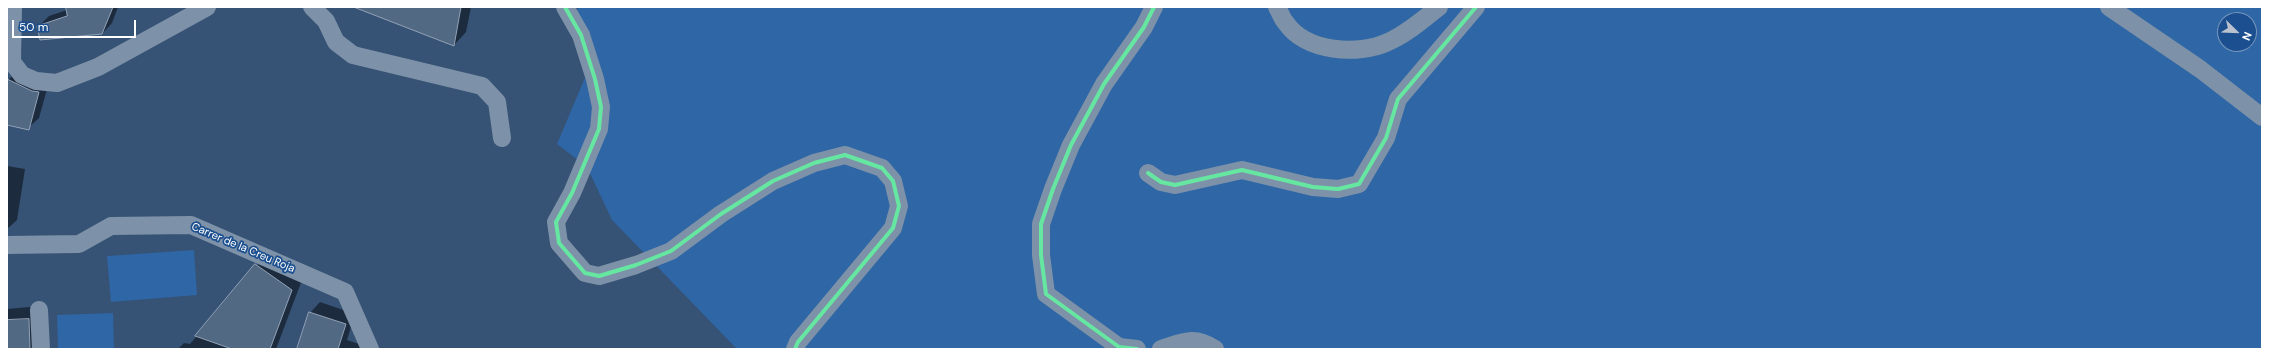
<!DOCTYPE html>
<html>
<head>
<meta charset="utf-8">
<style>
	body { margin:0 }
	#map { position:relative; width:2269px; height:356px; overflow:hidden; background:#365274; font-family:"DM Sans",sans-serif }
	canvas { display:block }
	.frame { position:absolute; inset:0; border:8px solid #fff; pointer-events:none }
	.north { position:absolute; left:2217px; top:12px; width:40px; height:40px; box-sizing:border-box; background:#1b4f8f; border:1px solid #7695bc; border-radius:50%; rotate:113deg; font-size:11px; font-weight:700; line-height:16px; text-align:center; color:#fff }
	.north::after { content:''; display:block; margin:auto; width:14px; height:18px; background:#b9c2ce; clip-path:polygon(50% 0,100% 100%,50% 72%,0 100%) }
	.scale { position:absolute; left:12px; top:20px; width:124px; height:18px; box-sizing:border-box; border:2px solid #fff; border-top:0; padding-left:5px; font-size:12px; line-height:14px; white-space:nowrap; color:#fff; -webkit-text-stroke:3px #1b4f8f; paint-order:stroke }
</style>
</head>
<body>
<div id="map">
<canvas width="2269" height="356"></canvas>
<div class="frame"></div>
<div class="north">N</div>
<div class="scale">50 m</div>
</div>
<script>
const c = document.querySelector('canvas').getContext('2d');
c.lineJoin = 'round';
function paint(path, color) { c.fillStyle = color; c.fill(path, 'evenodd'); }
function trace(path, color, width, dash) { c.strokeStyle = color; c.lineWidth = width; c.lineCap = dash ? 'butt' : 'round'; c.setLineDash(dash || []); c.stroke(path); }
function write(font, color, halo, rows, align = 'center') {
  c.font = font + ' "DM Sans",sans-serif'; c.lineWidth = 3.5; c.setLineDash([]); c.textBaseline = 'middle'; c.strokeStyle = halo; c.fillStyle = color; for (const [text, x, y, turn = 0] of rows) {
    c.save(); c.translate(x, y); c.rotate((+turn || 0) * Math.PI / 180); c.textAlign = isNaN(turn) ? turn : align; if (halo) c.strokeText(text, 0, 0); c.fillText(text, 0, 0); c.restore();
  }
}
const green = new Path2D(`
	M 577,7 L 2262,7 L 2262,349 L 737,349 L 612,220 L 587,167 L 557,144 L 587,73 ZM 2225,20 L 2249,20 L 2249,44 L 2225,44 Z
	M 194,250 L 197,295 L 111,302 L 107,256 Z
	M 113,313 L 114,349 L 58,349 L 57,315 Z`);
const shadow = new Path2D(`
	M 67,7 L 118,7 L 112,23 L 102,34 L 38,27 L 49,16 L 67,10 Z
	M 362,7 L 471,7 L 466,32 L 454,45 Z
	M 18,69 L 49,82 L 39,118 L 28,128 L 7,124 L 7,82 Z
	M 7,166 L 25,169 L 17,220 L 7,229 Z
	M 266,255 L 302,280 L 276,349 L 178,349 L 184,343 L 190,344 Z
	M 320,302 L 355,314 L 347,340 L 365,346 L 364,349 L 298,349 L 310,313 Z
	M 41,306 L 45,349 L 7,349 L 7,309 Z`);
const building = new Path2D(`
	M 66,7 L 113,7 L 102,34 L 40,40 L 37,26 L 67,16 Z
	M 357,7 L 461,7 L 454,46 L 356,8 Z
	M 7,79 L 32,91 L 39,92 L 29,130 L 7,125 Z
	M 255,264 L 292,290 L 270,349 L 232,349 L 195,336 Z
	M 309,312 L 346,324 L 338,349 L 297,349 Z
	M 29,319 L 30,349 L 7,349 L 7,320 Z`);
const minor = new Path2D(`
	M 13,7 L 12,62 L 22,75 L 36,81 L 57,83 L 98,67 L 207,7
	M 312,7 L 326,21 L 336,42 L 353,55 L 482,86 L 497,102 L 502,138
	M 565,7 L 581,35 L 595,79 L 601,107 L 599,129 L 572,193 L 556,222 L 559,243 L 585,273 L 599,276 L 636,265 L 671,251 L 721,214 L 773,181 L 814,163 L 845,155 L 882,168 L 893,181 L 899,206 L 893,228 L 798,342 L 795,349
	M 1277,7 C 1280,12 1282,19 1286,23 C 1306,52 1358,56 1388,42 C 1407,34 1423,19 1439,7
	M 2109,7 L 2200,69 L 2262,117
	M 1148,173 L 1161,182 L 1175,185 L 1242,170 L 1313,187 L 1338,189 L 1359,184 L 1386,138 L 1398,99 L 1476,7
	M 7,245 L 79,244 L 111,226 L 191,225 L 345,292 L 370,349
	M 39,310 L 41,349
	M 1137,349 L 1119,347 L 1046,294 L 1041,255 L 1041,224 L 1053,189 L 1071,145 L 1104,84 L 1144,27 L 1154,7
	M 1161,349 C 1183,342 1194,335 1215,349`);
const cycleway = new Path2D(`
	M 565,7 L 581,35 L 595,79 L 601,107 L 599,129 L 572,193 L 556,222 L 559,243 L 585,273 L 599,276 L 636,265 L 671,251 L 721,214 L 773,181 L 814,163 L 845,155 L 882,168 L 893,181 L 899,206 L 893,228 L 798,342 L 795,349
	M 1148,173 L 1161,182 L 1175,185 L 1242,170 L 1313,187 L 1338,189 L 1359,184 L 1386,138 L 1398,99 L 1476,7
	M 1137,349 L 1119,347 L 1046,294 L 1041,255 L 1041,224 L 1053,189 L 1071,145 L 1104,84 L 1144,27 L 1154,7`);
const streetNames = [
	["Carrer de la Creu Roja",243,248,23]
];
paint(green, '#2f66a5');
paint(shadow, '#0007');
paint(building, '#526984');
trace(building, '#92a2b6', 1);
trace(minor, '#7d92a8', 18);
trace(cycleway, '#66e7a1', 4);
write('11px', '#fff', '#1b4f8f', streetNames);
</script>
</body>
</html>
